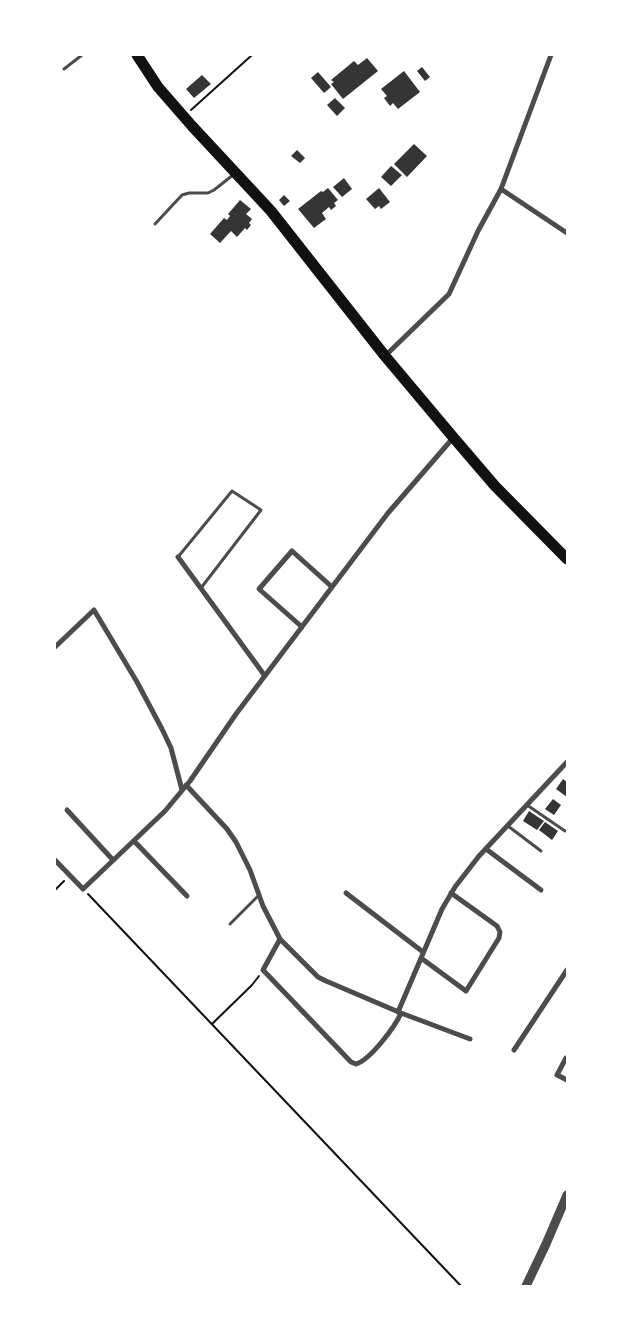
<!DOCTYPE html>
<html>
<head>
<meta charset="utf-8">
<style>
	body { margin:0 }
	#map { position:relative; width:622px; height:1341px; overflow:hidden; background:#fff; font-family:Overpass,sans-serif }
	canvas { display:block }
	.frame { position:absolute; inset:0; border:56px solid #fff; pointer-events:none }
</style>
</head>
<body>
<div id="map">
<canvas width="622" height="1341"></canvas>
<div class="frame"></div>
</div>
<script>
const c = document.querySelector('canvas').getContext('2d');
c.lineJoin = 'round';
function paint(path, color) { c.fillStyle = color; c.fill(path, 'evenodd'); }
function trace(path, color, width, dash) { c.strokeStyle = color; c.lineWidth = width; c.lineCap = dash ? 'butt' : 'round'; c.setLineDash(dash || []); c.stroke(path); }
const building = new Path2D(`
	M 367,58 L 378,71 L 343,99 L 331,84 L 334,82 L 331,80 L 354,61 L 358,65 Z
	M 422,67 L 430,77 L 425,81 L 417,71 Z
	M 404,71 L 420,92 L 398,109 L 393,103 L 390,106 L 384,98 L 387,96 L 381,89 Z
	M 318,72 L 331,87 L 324,93 L 311,78 Z
	M 202,75 L 211,84 L 194,98 L 186,89 Z
	M 335,98 L 345,108 L 337,116 L 327,105 Z
	M 414,144 L 427,156 L 407,177 L 394,164 Z
	M 297,150 L 305,158 L 300,163 L 291,156 Z
	M 391,166 L 402,175 L 391,186 L 381,177 Z
	M 344,178 L 352,189 L 342,197 L 333,187 Z
	M 328,188 L 338,200 L 334,203 L 336,206 L 331,210 L 329,207 L 322,213 L 326,219 L 314,228 L 298,209 L 321,191 L 323,192 Z
	M 379,188 L 390,202 L 381,209 L 379,206 L 375,209 L 366,199 Z
	M 284,195 L 290,201 L 284,206 L 279,200 Z
	M 240,200 L 251,209 L 246,214 L 252,219 L 249,223 L 251,225 L 247,230 L 245,228 L 237,237 L 231,231 L 220,243 L 210,234 L 224,218 L 227,220 L 230,216 L 228,214 Z
	M 563,779 L 567,782 L 567,797 L 556,789 Z
	M 553,799 L 561,805 L 554,815 L 545,809 Z
	M 529,811 L 544,821 L 537,830 L 523,821 Z
	M 545,822 L 558,831 L 552,840 L 539,830 Z`);
const path = new Path2D(`
	M 191,110 L 252,55
	M 55,890 L 64,881
	M 88,894 L 461,1286
	M 212,1024 L 252,985 L 259,976`);
const service = new Path2D(`
	M 64,69 L 82,55
	M 155,224 L 182,195 L 189,193 L 208,193 L 214,190 L 233,175
	M 178,557 L 232,491 L 261,510 L 201,588
	M 527,805 L 565,831
	M 508,826 L 541,851
	M 230,924 L 258,896`);
const minor = new Path2D(`
	M 501,189 L 567,233
	M 385,356 L 449,294 L 478,231 L 501,189 L 551,55
	M 178,557 L 265,676
	M 302,627 L 259,589 L 292,551 L 332,587
	M 55,647 L 94,610 L 137,682 L 162,729 L 171,748 L 182,790
	M 186,785 L 227,829 L 236,842 L 250,870 L 263,906 L 280,939 L 318,977 L 326,981 L 401,1013 L 470,1039
	M 67,810 L 113,860
	M 134,841 L 187,896
	M 486,849 L 541,890
	M 55,860 L 83,889 L 165,811 L 190,781 L 236,714 L 388,513 L 453,438
	M 346,893 L 423,952
	M 280,939 L 263,970 L 351,1062 L 356,1064 C 370,1060 395,1027 401,1013
	M 421,958 L 466,991 L 499,938 L 500,932 L 497,926 L 451,893
	M 398,1012 L 442,909 L 455,887 L 479,856 L 567,762
	M 514,1050 L 567,970
	M 566,1058 L 557,1075 L 567,1080`);
const tertiary = new Path2D(`
	M 526,1286 L 546,1244 L 567,1195`);
const primary = new Path2D(`
	M 137,55 L 158,87 L 192,126 L 271,211 L 385,356 L 453,437 L 495,486 L 567,559`);
paint(building, '#353535');
trace(path, '#111', 2);
trace(service, '#4c4c4c', 3);
trace(minor, '#4c4c4c', 5);
trace(tertiary, '#4c4c4c', 9);
trace(primary, '#111', 11);
</script>
</body>
</html>
